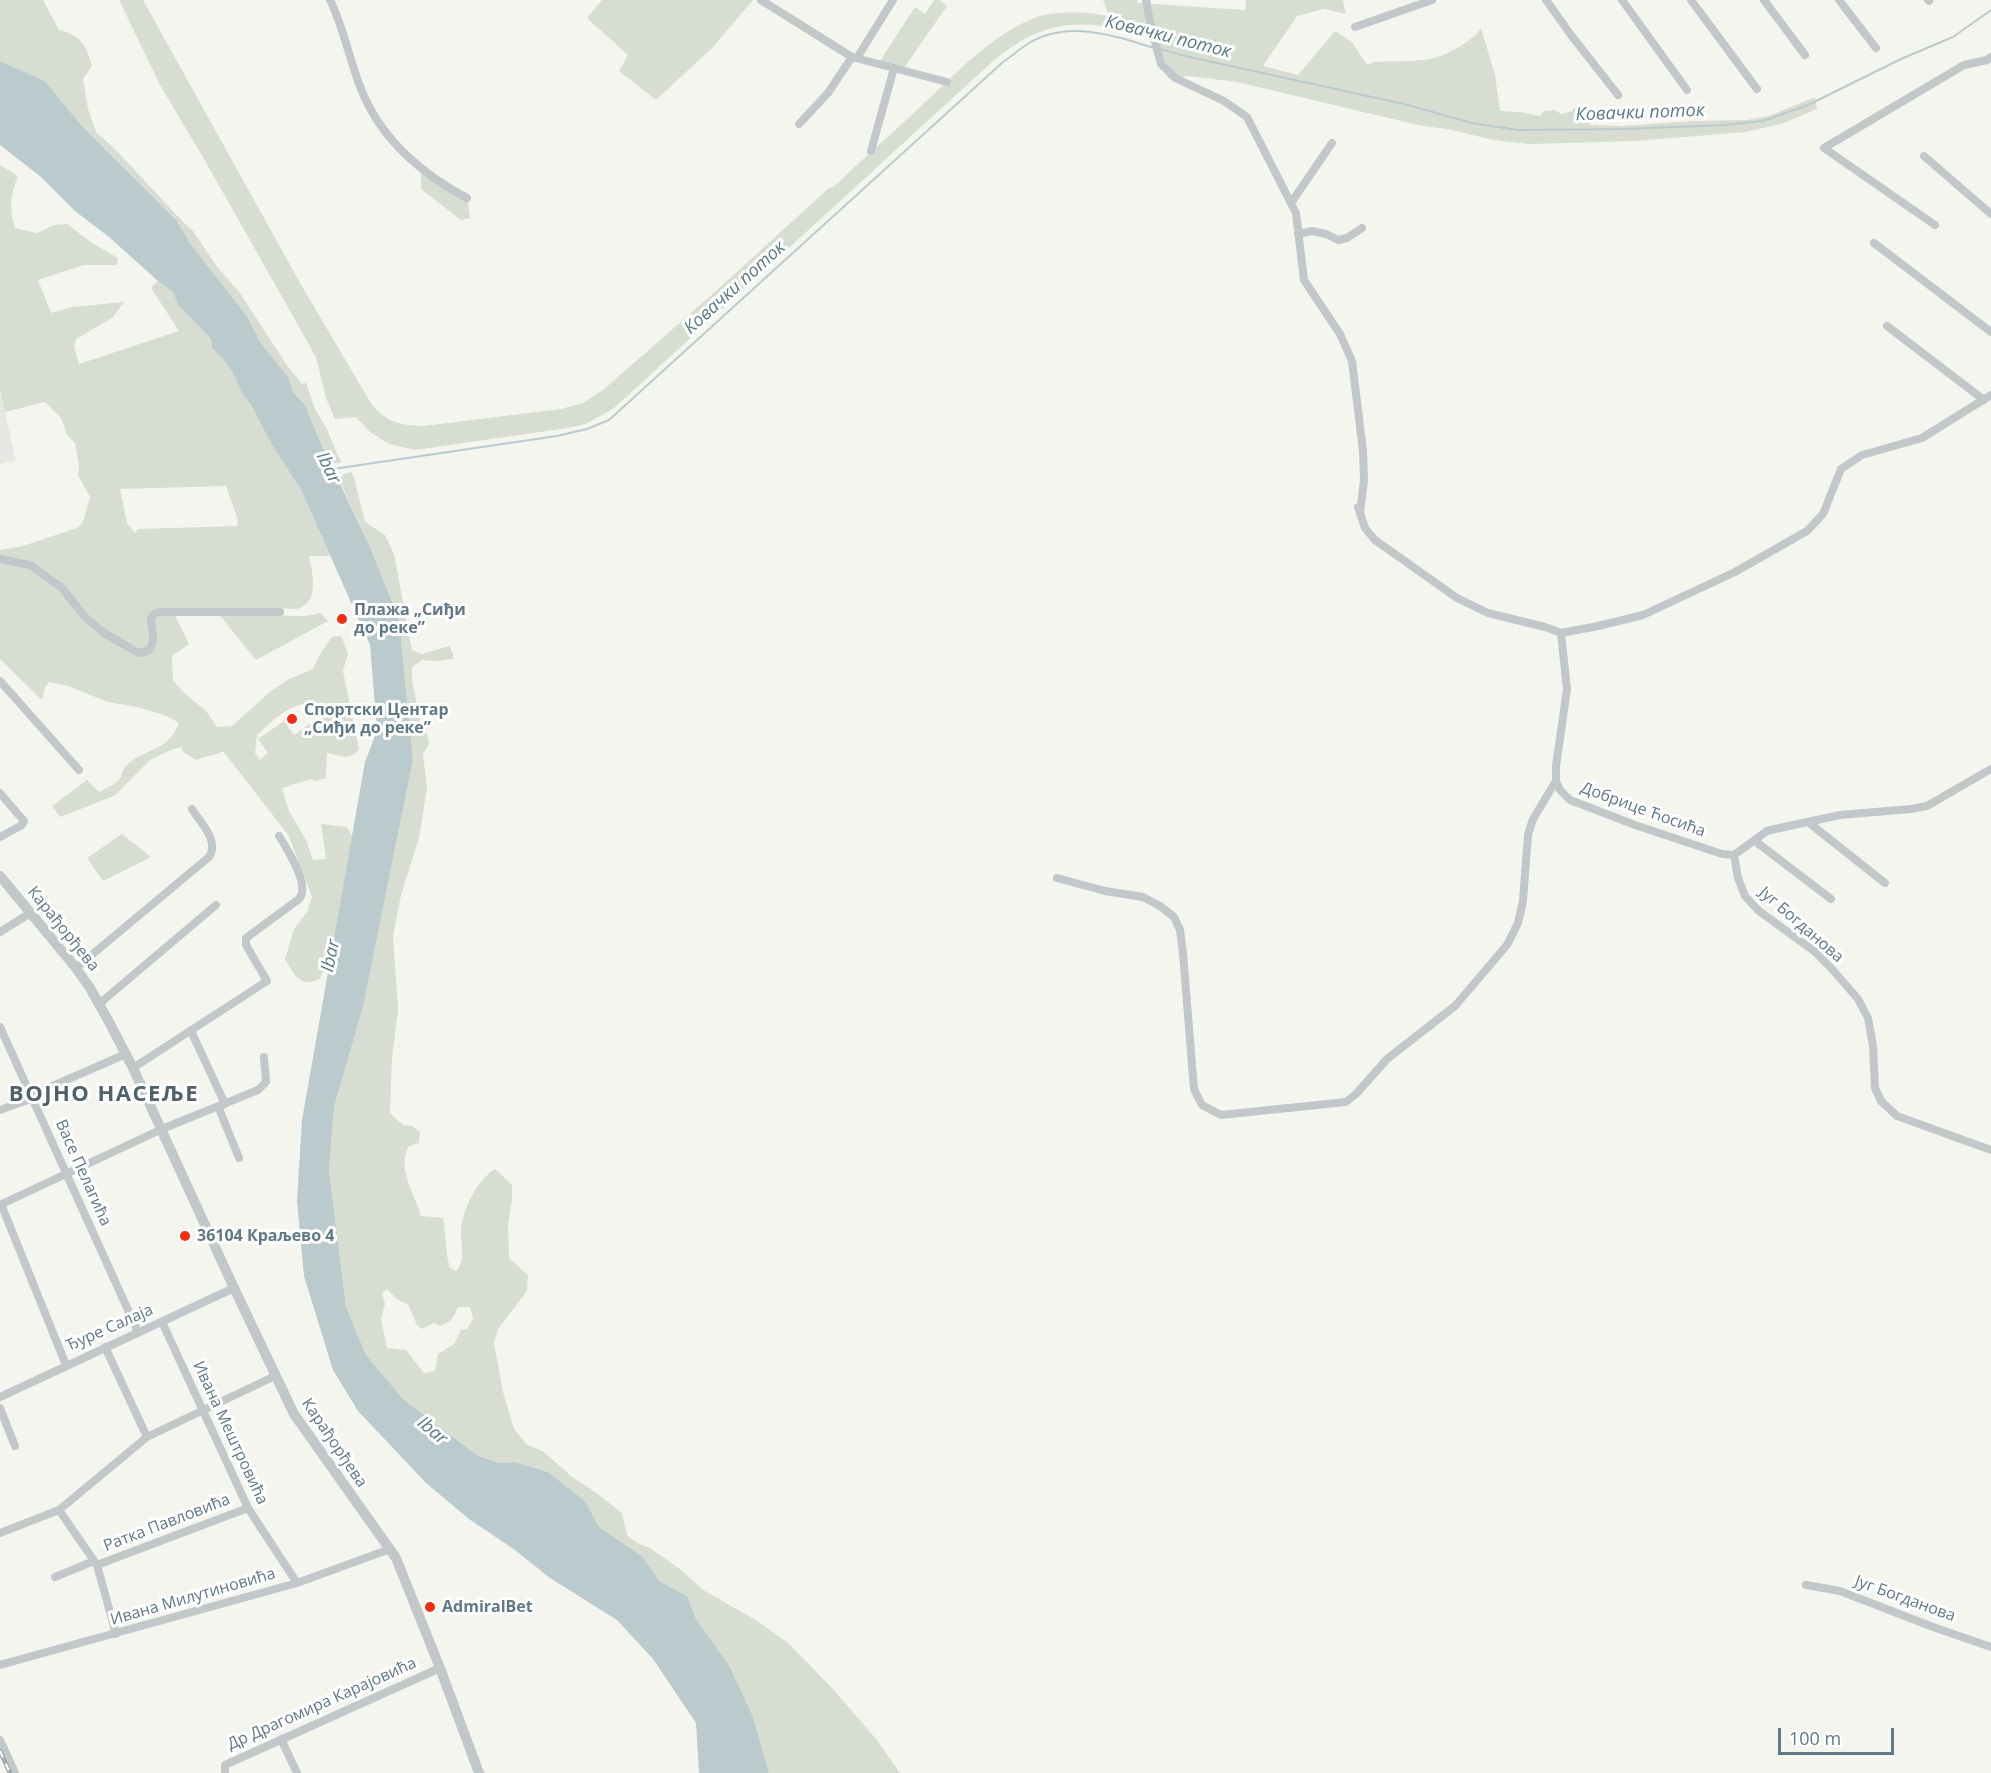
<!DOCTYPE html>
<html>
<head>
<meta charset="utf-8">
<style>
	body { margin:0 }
	#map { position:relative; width:1991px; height:1773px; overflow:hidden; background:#f5f5f0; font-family:"Open Sans",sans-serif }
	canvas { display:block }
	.scale { position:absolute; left:1778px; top:1728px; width:116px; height:27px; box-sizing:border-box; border:3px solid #617985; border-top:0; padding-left:8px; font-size:18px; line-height:21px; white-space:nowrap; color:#617985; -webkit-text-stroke:4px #fff; paint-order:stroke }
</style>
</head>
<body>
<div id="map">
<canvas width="1991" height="1773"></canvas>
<div class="scale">100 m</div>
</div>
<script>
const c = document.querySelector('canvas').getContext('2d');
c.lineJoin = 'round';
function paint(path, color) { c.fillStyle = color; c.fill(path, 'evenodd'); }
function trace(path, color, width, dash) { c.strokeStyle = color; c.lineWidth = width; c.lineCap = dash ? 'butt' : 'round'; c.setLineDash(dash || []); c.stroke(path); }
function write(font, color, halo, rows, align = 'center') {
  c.font = font + ' "Open Sans",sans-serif'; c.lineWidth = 6; c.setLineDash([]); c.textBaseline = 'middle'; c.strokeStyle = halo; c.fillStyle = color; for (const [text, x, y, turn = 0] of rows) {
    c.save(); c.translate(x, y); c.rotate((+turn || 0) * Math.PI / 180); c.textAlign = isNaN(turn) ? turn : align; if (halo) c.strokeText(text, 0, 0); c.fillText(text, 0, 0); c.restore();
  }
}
const built = new Path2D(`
	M 0,390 L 16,461 L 0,464 Z`);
const green = new Path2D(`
	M 0,0 L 43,0 L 59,30 C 82,35 86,46 92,66 L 83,79 L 88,109 L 96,132 L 116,150 L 182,221 L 193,231 L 218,268 L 240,293 L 286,364 L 302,384 L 306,383 L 315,409 L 327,429 L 337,454 L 342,462 L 340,463 L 331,463 L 318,437 L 305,405 L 293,392 L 288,377 L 260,342 L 247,316 L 192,246 L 176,220 L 81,125 L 45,81 L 0,61 Z
	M 119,0 L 143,0 L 300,283 L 372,405 C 387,422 401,426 424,426 L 561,409 L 583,403 L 603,390 L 716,291 L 830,187 L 831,188 L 836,185 C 863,158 892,134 920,107 C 955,75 994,31 1040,16 C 1063,10 1086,12 1109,16 L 1103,0 L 1137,0 L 1138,3 L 1245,10 L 1246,0 L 1343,0 L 1346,14 L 1324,9 L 1297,16 L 1263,66 L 1298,75 L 1335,31 L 1352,42 L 1367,65 L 1374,62 C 1392,61 1412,62 1430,59 C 1445,56 1474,41 1481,28 L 1495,75 L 1500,111 L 1520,112 L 1540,116 L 1544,111 L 1555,110 L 1561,114 L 1572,111 L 1574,108 L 1592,107 L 1599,112 L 1597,118 L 1589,125 L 1623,126 L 1692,121 L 1747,120 L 1769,116 L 1815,97 L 1817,109 L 1781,124 L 1745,132 L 1636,141 L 1530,144 L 1493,140 L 1452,130 L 1418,125 L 1237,82 L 1188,76 L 1175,78 C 1163,69 1164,54 1155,43 C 1147,33 1132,32 1121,29 C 1066,18 1036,26 993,61 L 613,409 L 585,424 L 568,428 L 415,450 L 389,444 L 370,432 L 356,417 L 335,419 L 326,398 L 316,357 L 204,159 L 160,85 Z
	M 602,0 L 753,0 L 712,48 L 656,100 L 619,71 L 628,55 L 587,18 Z
	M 934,0 L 939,0 L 947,6 L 902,71 L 878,64 L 915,7 L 925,14 Z
	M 0,165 L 18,176 C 10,194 9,210 15,228 L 37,233 L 54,225 L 67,224 L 92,243 L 118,258 L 117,265 L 84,265 L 38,280 L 51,313 L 72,307 L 124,302 L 112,318 L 76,339 L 74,347 L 79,364 L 179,331 L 151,288 L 158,281 L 173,292 L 178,305 L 211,339 L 212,348 L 223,359 L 232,371 L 242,393 L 251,405 L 272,445 L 301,490 L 330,556 L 309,556 C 312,572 320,599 300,608 C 295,610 287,608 281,608 L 280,615 C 295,617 307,617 320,613 L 328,621 L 256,660 L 217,612 L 173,612 L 189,644 L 172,656 L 173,680 L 184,693 L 206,711 L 217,727 L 232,726 L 271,691 L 289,679 L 313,669 L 318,657 L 332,637 L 341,636 L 348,653 L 343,671 L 359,749 L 354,755 L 345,757 L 327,753 L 326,778 L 315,781 L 311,779 L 282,788 L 289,811 L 306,840 L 313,860 L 326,859 L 321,824 L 347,827 L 352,836 L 333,946 L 320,979 C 300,988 294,975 285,959 L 294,929 L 307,912 L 312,897 L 289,836 L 223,751 C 214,756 205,756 196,760 L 183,752 L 181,747 L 173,749 L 150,760 L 114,796 L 60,817 L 52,806 L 87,780 L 99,792 C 105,789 114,785 119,780 C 122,776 122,771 125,767 C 144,747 167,754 179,723 L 167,716 L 137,707 L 108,702 L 68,686 L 49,682 L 45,687 L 42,700 L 0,659 L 0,550 L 23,546 L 77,528 L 83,522 L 90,497 L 78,475 L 79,466 L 75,443 L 67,435 L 61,418 L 45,402 L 5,412 L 0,390 ZM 226,486 L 238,520 L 237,526 L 138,529 L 135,533 L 127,523 L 120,489 ZM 313,702 L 319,704 L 322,708 L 311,714 L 315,720 L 294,735 L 284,721 L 258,739 L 268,753 L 260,760 L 255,753 L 257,735 C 277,717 286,706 313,702 Z
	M 421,168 L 467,198 L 470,218 L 461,220 L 421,189 Z
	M 351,472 L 354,478 L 365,522 L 385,535 L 394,554 L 412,650 L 422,654 L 449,646 L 453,653 L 453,659 L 437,661 L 422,660 L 412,667 L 412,680 L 418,711 L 421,724 L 427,734 L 429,744 L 423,754 L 427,788 L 419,838 L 401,895 L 393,936 L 398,1009 L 392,1058 L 390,1113 L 403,1125 L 412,1126 L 420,1132 L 419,1143 L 409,1146 C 396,1168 415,1194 421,1216 L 443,1218 C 446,1234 445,1252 450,1268 L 456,1271 C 467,1260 460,1244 461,1230 C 463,1209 477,1180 495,1169 L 512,1185 L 512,1201 L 508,1224 L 509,1258 L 528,1275 L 527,1291 L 498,1329 L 494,1343 L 503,1392 L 514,1429 L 526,1444 L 544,1452 L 572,1477 L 591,1489 L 622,1513 L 627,1535 L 637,1543 L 650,1548 L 680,1569 L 703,1590 L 756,1620 L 788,1643 L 832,1688 L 877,1740 L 900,1773 L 769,1773 L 753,1717 L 730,1667 L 696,1619 L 687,1596 L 659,1581 L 643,1557 L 599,1527 L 585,1501 L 548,1472 L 515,1462 L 500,1463 L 478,1456 L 403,1399 L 366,1355 L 346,1307 L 329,1170 L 334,1107 L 363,1007 L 413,760 L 399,619 L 369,545 L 339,479 L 344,474 ZM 387,1289 L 398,1300 L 408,1304 L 417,1325 L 422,1329 L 434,1323 L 440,1326 C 450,1323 454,1317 458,1307 L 470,1307 L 473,1319 L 467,1329 L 461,1330 L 454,1344 L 438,1354 L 435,1371 L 424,1373 L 406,1350 L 387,1348 L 381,1319 L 385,1304 L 382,1293 Z
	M 122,834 L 151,857 L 103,881 L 87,858 Z`);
const water = new Path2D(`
	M 0,61 L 45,81 L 81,125 L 176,220 L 192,246 L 247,316 L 260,342 L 288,377 L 293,392 L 305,405 L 318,437 L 369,545 L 399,619 L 413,760 L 363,1007 L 334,1107 L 329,1170 L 346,1307 L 366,1355 L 403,1399 L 478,1456 L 500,1463 L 515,1462 L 548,1472 L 585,1501 L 599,1527 L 643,1557 L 659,1581 L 687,1596 L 696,1619 L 730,1667 L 753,1717 L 769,1773 L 699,1773 L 696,1723 L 653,1659 L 617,1620 L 550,1578 L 515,1550 L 469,1519 L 426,1483 L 358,1411 L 333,1370 L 304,1276 L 297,1200 L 302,1120 L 365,762 L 377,731 L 370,645 L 301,490 L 272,445 L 251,405 L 242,393 L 232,371 L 223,359 L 212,348 L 211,339 L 178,305 L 173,292 L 158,281 L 109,237 L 75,211 L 41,177 L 0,145 Z`);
const stream = new Path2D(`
	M 1160,49 L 1185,56 L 1404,104 L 1472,123 L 1518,130 L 1624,129 L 1725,125 L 1763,121 L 1808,105 L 1901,59 L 1953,37 L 1991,10
	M 333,469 L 557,436 L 587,429 L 609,420 L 1003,62 C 1011,57 1018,50 1026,45 C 1066,19 1113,35 1154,48`);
const minor = new Path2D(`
	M 330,0 C 345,30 350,65 364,96 C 384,141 423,175 467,198
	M 761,0 L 852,57 L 947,82
	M 1146,0 L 1151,27 L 1161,64 L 1175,78 L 1224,101 L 1247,117 L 1296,213 L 1304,280 L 1340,334 L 1352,361 L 1363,451 L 1364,480 L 1360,513
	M 1546,0 L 1571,35 L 1618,95
	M 1622,0 L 1687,90
	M 1691,0 L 1757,89
	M 1764,0 L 1805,55
	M 1839,0 L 1876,48
	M 1928,0 L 1929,1
	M 1355,27 L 1432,0
	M 857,58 L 893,0
	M 799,124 L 828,93 L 852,57
	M 871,151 L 894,68
	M 1924,156 L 1991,214
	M 1291,203 L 1332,143
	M 1935,225 L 1824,148 L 1964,65 L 1987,60 L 1991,57
	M 1298,234 L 1312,231 L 1326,234 L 1338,240 L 1347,238 L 1362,228
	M 1874,243 L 1991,332
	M 1887,326 L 1984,400
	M 1358,507 L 1365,528 L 1375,540 L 1457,598 L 1488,613 L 1545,627 L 1561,633 L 1598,626 L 1643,615 L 1735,572 L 1807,531 L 1823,514 L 1841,469 L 1862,455 L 1922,438 L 1991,395
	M 0,559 L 30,565 L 62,588 L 85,617 L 104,633 L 135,651 L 141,653 L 149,650 C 157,639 151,631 151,619 L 154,614 L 160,612 L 280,612
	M 1561,633 L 1567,689 L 1556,766 L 1556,781 L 1560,790 L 1570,800 L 1635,825 L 1722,854 L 1734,855
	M 0,681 L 79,770
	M 0,793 L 24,821 L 22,825 L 0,837
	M 1808,822 L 1885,883
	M 1755,841 L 1831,899
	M 1734,855 L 1738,878 L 1745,896 L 1759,911 L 1814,951 L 1832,969 L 1858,999 L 1868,1018 L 1873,1046 L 1875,1088 L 1881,1101 L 1897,1116 L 1991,1150
	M 1734,855 L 1767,831 L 1775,829 L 1840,815 L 1911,809 L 1927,806 L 1991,769
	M 1057,878 L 1105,891 L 1143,897 L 1160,906 L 1174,917 L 1180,930 L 1183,954 L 1194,1089 L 1202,1105 L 1221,1115 L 1346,1102 L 1356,1094 L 1387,1059 L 1455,1006 L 1507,945 L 1518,923 L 1523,901 L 1528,835 L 1533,819 L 1556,781
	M 0,932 L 32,912
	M 76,968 L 209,857 C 220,841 200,822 192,809
	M 99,1004 L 216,905
	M 0,1027 L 138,1332
	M 191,1031 L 225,1104
	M 133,1068 L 267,981 L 246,945 L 246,938 L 299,899 C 311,885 287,849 279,836
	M 32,1095 L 126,1054
	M 218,1106 L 239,1158
	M 0,1110 L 33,1098
	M 1,1204 L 66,1365
	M 0,1205 L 162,1129 L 258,1090 L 266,1082 L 264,1057
	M 162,1322 L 248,1508 L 297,1583
	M 105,1347 L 147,1437
	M 0,1397 L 234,1288
	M 0,1408 L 15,1446
	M 59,1510 L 97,1565 L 116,1634
	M 0,1533 L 59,1510 L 147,1437 L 275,1376
	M 97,1565 L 248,1508
	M 55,1577 L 94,1561
	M 1806,1585 L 1840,1591 L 1933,1627 L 1991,1647
	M 0,1665 L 297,1583 L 390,1549
	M 281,1739 L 297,1773
	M 0,1740 L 15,1773
	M 225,1773 L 225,1765 L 440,1668`);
const tertiary = new Path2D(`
	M 0,876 L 76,968 L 90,988 L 108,1020 L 133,1068 L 234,1288 L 294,1414 L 396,1558 L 440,1668 L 479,1773`);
const rail = new Path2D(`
	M 0,1751 L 10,1773`);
const markers = [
	[342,619,6,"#f52c11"],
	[292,719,6,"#f52c11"],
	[185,1236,6,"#f52c11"],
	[430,1607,6,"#f52c11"]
];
const poiNames = [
	["Плажа „Сиђи",354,610],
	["до реке”",354,628],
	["Спортски Центар",304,710],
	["„Сиђи до реке”",304,728],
	["36104 Краљево 4",197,1236],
	["AdmiralBet",442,1607]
];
const streetNames = [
	["Добрице Ћосића",1643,810,20],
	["Југ Богданова",1801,925,41],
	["Карађорђева",63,929,51],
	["Васе Пелагића",83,1173,66],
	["Ђуре Салаја",110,1328,-24],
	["Ивана Мештровића",230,1433,65],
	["Карађорђева",334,1443,56],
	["Ратка Павловића",167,1523,-21],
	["Ивана Милутиновића",193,1597,-16],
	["Југ Богданова",1905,1599,20],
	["Др Драгомира Карајовића",322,1704,-24]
];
const waterNames = [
	["Ковачки поток",1168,37,14],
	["Ковачки поток",1640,113,-2],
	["Ковачки поток",735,288,-42],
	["Ibar",328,468,64],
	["Ibar",331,956,-78],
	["Ibar",432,1431,40]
];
const districtNames = [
	["ВОЈНО НАСЕЉЕ",104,1095]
];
paint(built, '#e6e6e4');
paint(green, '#d7ddd1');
paint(water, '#bacacd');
trace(stream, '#bacacd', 2);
trace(minor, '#c2c7ca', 8);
trace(tertiary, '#c2c7ca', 10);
trace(rail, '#a2aaaf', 4.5);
trace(rail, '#fff', 2, [7]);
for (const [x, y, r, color] of markers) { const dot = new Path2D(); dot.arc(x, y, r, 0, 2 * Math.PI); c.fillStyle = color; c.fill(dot); trace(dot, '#fff', 2); }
write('bold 16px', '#617985', '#fff', poiNames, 'left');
write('16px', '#617985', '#fff', streetNames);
write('italic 18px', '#5c7c83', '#fff', waterNames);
c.letterSpacing = '1.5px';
write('bold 22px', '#506169', '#fff', districtNames);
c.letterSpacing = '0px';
</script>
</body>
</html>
